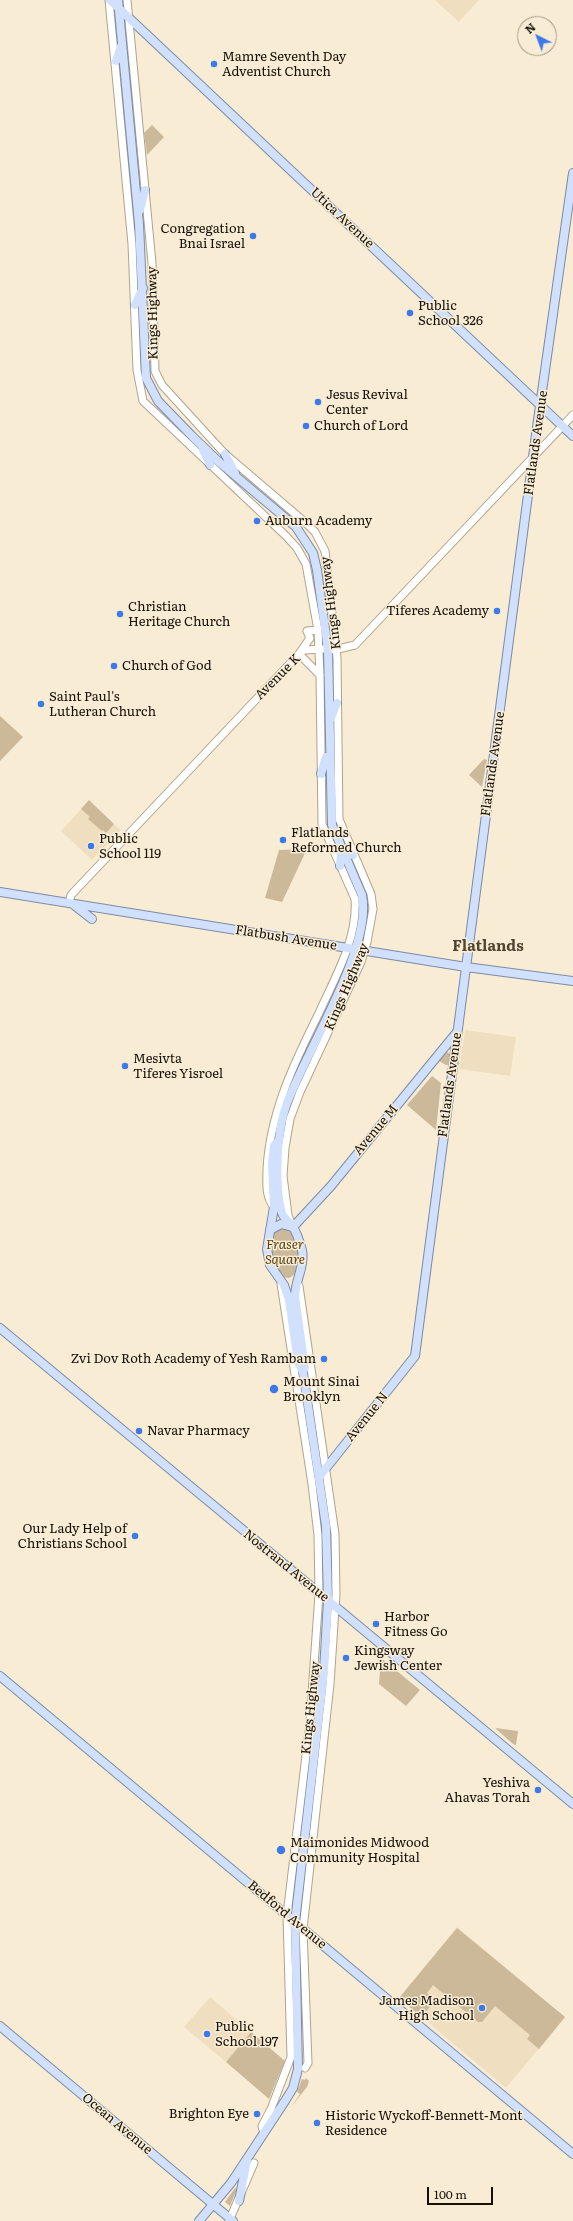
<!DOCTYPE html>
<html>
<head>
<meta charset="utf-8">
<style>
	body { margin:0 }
	#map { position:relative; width:573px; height:2221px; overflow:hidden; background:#f9ecd4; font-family:Literata,serif }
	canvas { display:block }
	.north { position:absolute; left:517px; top:16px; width:40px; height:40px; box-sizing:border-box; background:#f9ecd4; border:1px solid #9e9482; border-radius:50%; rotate:318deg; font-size:11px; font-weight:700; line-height:16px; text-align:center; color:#151008 }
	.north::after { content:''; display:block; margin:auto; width:14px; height:18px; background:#3d7ae9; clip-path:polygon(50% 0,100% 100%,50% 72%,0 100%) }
	.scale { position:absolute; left:427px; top:2187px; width:66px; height:18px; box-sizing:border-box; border:2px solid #151008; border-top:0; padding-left:5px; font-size:12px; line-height:14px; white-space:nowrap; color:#151008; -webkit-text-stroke:3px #f9ecd4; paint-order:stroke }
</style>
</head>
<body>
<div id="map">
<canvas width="573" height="2221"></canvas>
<div class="north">N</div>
<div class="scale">100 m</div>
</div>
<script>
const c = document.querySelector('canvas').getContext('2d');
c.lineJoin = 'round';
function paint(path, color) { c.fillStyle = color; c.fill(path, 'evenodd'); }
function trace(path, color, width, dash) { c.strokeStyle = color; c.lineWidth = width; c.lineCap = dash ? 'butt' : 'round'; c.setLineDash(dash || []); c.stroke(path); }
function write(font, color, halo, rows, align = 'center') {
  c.font = font + ' Literata,serif'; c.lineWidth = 3; c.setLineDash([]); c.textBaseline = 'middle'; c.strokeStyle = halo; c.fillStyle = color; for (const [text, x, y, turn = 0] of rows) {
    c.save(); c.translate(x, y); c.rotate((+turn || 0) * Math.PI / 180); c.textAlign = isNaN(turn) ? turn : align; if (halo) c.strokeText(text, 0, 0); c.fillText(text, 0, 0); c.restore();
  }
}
const built = new Path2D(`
	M 435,0 L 479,0 L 459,22 Z
	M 81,809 L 90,817 L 89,819 L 106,832 L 114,824 L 121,830 L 92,860 L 61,831 Z
	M 465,1030 L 516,1037 L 510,1076 L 459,1069 Z
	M 457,1927 L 565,2017 L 506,2088 L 399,1998 Z
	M 210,1997 L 251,2032 L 226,2062 L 184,2027 Z`);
const green = new Path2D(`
	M 152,125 L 164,137 L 147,155 L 144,133 Z
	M 0,716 L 23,737 L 0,761 Z
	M 484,759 L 487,760 L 482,787 L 469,775 Z
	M 89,800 L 114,824 L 106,833 L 103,830 L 102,831 L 88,819 L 90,817 L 81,809 Z
	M 307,849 L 282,902 L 265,898 L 279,850 Z
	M 447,1052 L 450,1054 L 448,1065 L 446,1065 L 439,1061 Z
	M 432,1076 L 441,1083 L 436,1130 L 407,1105 Z
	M 283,1227 C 300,1232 307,1271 289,1278 C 269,1277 269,1246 274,1233 Z
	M 381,1658 L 420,1690 L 406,1706 L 379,1684 Z
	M 495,1728 L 518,1731 L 516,1745 L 513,1744 Z
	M 457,1928 L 565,2017 L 539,2049 L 527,2039 L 530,2035 L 495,2006 L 482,2022 L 478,2022 L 433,1985 L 427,1993 L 436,2000 L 421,2017 L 399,1998 Z
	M 251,2032 L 285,2061 L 269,2099 L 226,2062 Z
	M 306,2078 L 309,2081 L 307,2087 L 291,2107 L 300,2094 L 297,2092 L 302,2079 L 305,2080 Z
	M 235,2188 L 237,2189 L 230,2206 L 225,2202 Z`);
const minor = new Path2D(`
	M 109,0 L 132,244 L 137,370 L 143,401 L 286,536 L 297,548 L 306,564 L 318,630 L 320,675 L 322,824 L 355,899 C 358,939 335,977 319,1013 C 294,1063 270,1113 267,1169 C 267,1183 265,1196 274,1207
	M 127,0 L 152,263 L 155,371 L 162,385 L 225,454 L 307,524 L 315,532 L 325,551 L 337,658 L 339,819 L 371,894 L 373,909 L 367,942 L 361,962 L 300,1092 L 290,1119 L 285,1148 L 283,1176 L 288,1215 L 291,1223
	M 334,650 L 355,645 L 573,415
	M 299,654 L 310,638 L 307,631 L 318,630
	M 299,654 L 320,675
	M 69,903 L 71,895 L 299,654 L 304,650 L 324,649
	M 299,1286 L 335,1534 L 336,1594 L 330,1684 L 303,1929 L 308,2063 L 305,2068
	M 264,2133 L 262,2126 L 271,2109 L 291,2057 L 287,1915 L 310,1722 L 319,1594 L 318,1535 L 312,1484 L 281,1284
	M 229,2221 L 254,2163`);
const major = new Path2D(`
	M 110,0 L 573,436
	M 118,0 L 139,224 L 146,378 L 158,401 L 192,436 L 219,462 L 296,527 L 313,553 L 317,570 L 328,650 L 332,825 L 362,895 C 373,949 305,1052 286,1106 C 277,1131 274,1187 282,1213 C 284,1219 290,1222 293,1227 C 297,1233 300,1243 302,1250 C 305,1267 295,1280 295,1297 L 305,1367 L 303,1372
	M 116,61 L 121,46
	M 140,210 L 145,190
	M 135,305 L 143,288
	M 203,450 L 210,465
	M 225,454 L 235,473
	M 330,720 L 337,703
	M 321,774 L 326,757
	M 341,848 L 353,855
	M 340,866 L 341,851
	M 0,892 L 466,967 L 573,981
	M 74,905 L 92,919
	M 293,1227 L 331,1186 L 457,1032
	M 270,1230 L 281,1224 L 292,1227
	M 0,1328 L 573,1804
	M 319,1477 L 415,1356 L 536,434 L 573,173
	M 0,1676 L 573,2154
	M 0,2026 L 233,2221
	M 239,2201 L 247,2160
	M 199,2221 L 231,2183 L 285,2101 L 293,2088 L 298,2069 L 295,1922 L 324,1671 L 328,1600 L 326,1526 L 303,1372 L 298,1362 L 289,1300 L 284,1285 L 270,1265 L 267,1249 L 274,1207 L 272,1164 L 274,1146 L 277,1142`);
const markers = [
	[214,64,4,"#3d7ae9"],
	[253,236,4,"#3d7ae9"],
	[410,313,4,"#3d7ae9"],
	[318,402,4,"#3d7ae9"],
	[306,426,4,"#3d7ae9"],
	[257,521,4,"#3d7ae9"],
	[497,611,4,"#3d7ae9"],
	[120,614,4,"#3d7ae9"],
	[114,666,4,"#3d7ae9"],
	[41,704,4,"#3d7ae9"],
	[283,840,4,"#3d7ae9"],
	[91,846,4,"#3d7ae9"],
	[125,1066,4,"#3d7ae9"],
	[324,1359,4,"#3d7ae9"],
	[274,1389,5,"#3d7ae9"],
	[139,1431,4,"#3d7ae9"],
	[135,1536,4,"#3d7ae9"],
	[376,1624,4,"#3d7ae9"],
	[346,1658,4,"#3d7ae9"],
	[538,1790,4,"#3d7ae9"],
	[281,1850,5,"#3d7ae9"],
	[482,2008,4,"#3d7ae9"],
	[207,2034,4,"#3d7ae9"],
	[257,2114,4,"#3d7ae9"],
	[317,2123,4,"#3d7ae9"]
];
const poiNames = [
	["Mamre Seventh Day",222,57],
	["Adventist Church",222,72],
	["Congregation",245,229,"right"],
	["Bnai Israel",245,244,"right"],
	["Public",418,306],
	["School 326",418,321],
	["Jesus Revival",326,395],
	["Center",326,410],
	["Church of Lord",314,426],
	["Auburn Academy",265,521],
	["Christian",128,607],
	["Heritage Church",128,622],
	["Tiferes Academy",489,611,"right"],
	["Church of God",122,666],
	["Saint Paul's",49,697],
	["Lutheran Church",49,712],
	["Flatlands",291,833],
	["Reformed Church",291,848],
	["Public",99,839],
	["School 119",99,854],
	["Mesivta",133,1059],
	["Tiferes Yisroel",133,1074],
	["Zvi Dov Roth Academy of Yesh Rambam",316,1359,"right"],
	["Mount Sinai",283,1382],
	["Brooklyn",283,1397],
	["Navar Pharmacy",147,1431],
	["Our Lady Help of",127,1529,"right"],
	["Christians School",127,1544,"right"],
	["Harbor",384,1617],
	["Fitness Go",384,1632],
	["Kingsway",354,1651],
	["Jewish Center",354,1666],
	["Yeshiva",530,1783,"right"],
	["Ahavas Torah",530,1798,"right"],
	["Maimonides Midwood",290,1843],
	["Community Hospital",290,1858],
	["James Madison",474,2001,"right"],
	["High School",474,2016,"right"],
	["Public",215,2027],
	["School 197",215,2042],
	["Brighton Eye",249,2114,"right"],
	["Historic Wyckoff-Bennett-Mont",325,2116],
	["Residence",325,2131]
];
const streetNames = [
	["Utica Avenue",342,218,43],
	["Kings Highway",153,313,-91],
	["Flatlands Avenue",536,443,-82],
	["Kings Highway",331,603,-97],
	["Avenue K",278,677,-45],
	["Flatlands Avenue",493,764,-82],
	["Flatbush Avenue",286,938,9],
	["Kings Highway",347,987,-67],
	["Flatlands Avenue",450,1085,-82],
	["Avenue M",376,1130,-50],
	["Avenue N",367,1417,-51],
	["Nostrand Avenue",286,1566,39],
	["Kings Highway",311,1708,-84],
	["Bedford Avenue",287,1915,40],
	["Ocean Avenue",117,2124,40]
];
const parkNames = [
	["Fraser",285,1245],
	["Square",285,1260]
];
const quarterNames = [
	["Flatlands",488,947]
];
paint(built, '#f0dec0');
paint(green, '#cbb999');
trace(minor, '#b0a38d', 9);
trace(major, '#7b8ba7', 10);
trace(minor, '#fff', 7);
trace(major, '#d1e1fd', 8);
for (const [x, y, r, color] of markers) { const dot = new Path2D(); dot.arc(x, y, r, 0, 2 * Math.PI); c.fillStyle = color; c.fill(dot); trace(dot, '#f9ecd4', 1.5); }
write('13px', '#151008', '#f9ecd4', poiNames, 'left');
write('13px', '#151008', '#f9ecd4', streetNames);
write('italic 13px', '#5a4317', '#f9ecd4', parkNames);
write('bold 15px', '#4f4431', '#f9ecd4', quarterNames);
</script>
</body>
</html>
